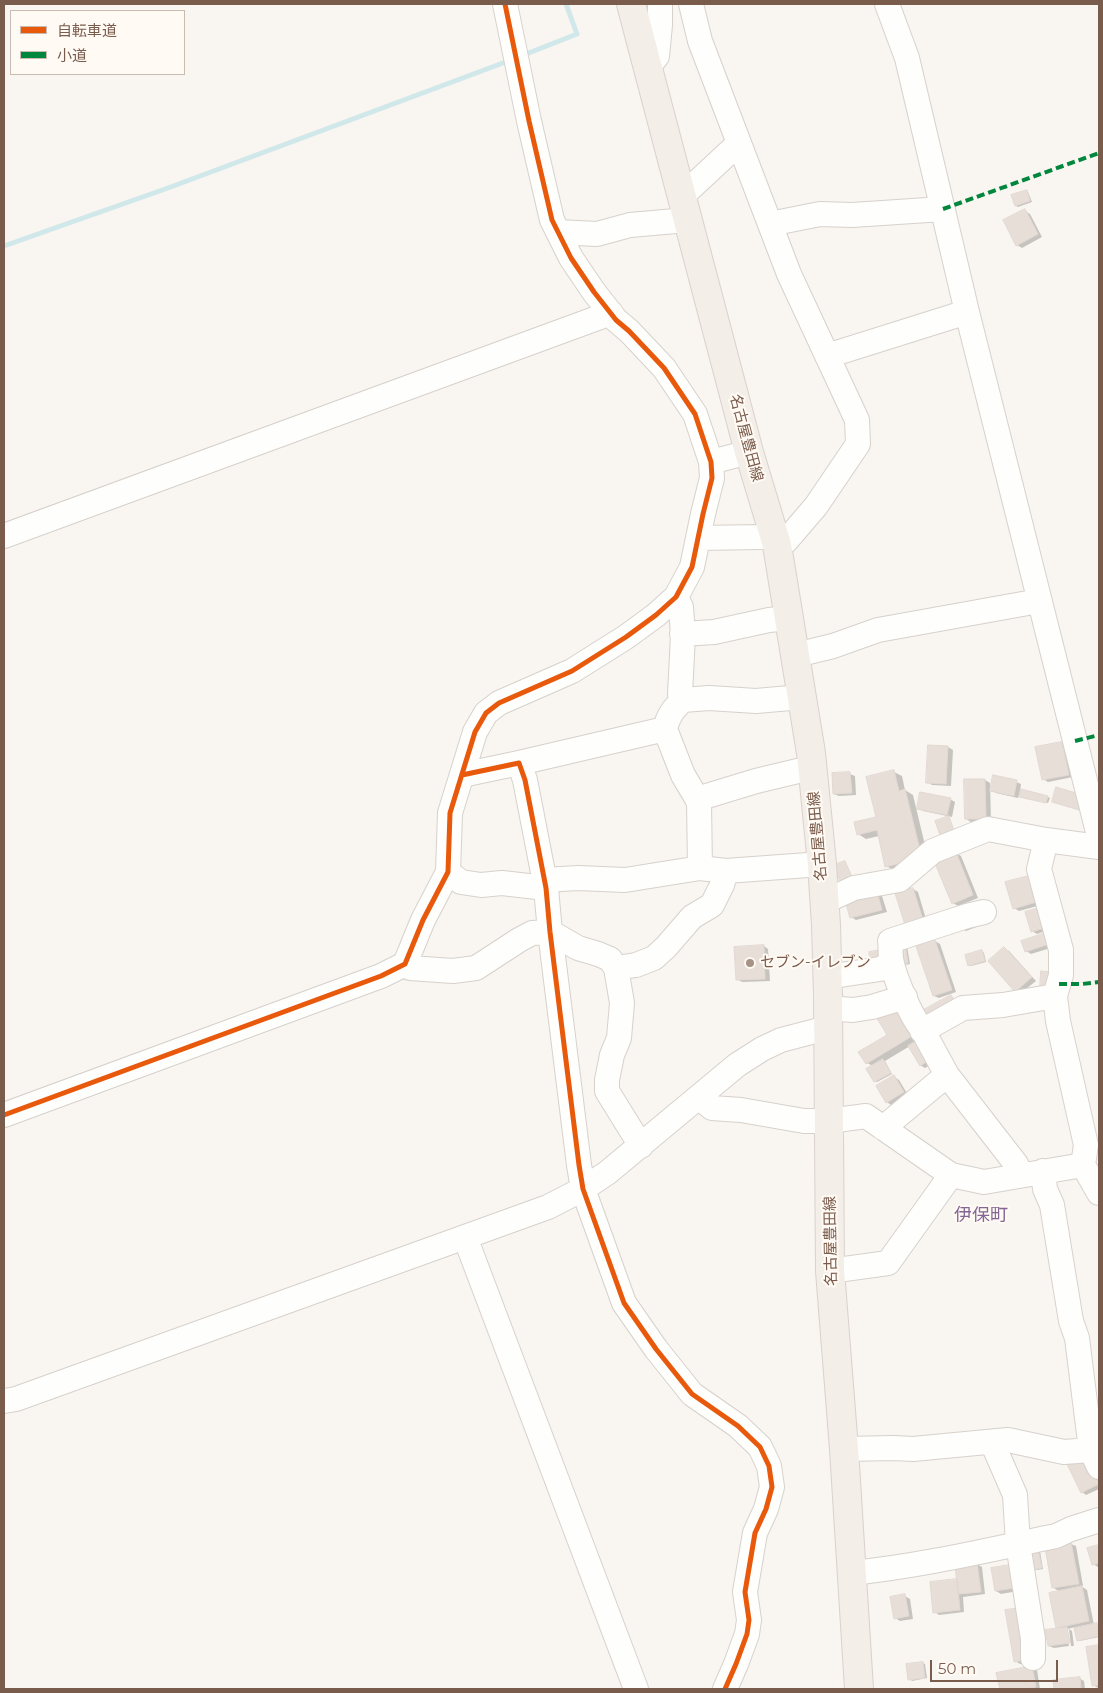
<!DOCTYPE html>
<html>
<head>
<meta charset="utf-8">
<style>
	body { margin:0 }
	#map { position:relative; width:1103px; height:1693px; overflow:hidden; background:#f9f5f0; font-family:Montserrat,"Noto Sans JP",sans-serif }
	canvas { display:block }
	.frame { position:absolute; inset:0; border:5px solid #7a5c4d; pointer-events:none }
	.legend { position:absolute; left:10px; top:10px; width:175px; height:65px; box-sizing:border-box; background:#fffaf3; border:1px solid #cabbb1; margin:0; padding:6px 9px; list-style:none; font-size:15px; color:#7a5c4d }
	.legend li { display:flex; align-items:center; gap:10px; height:25px }
	.legend b { width:25px; border:1px solid #cabbb1 }
	.scale { position:absolute; left:930px; top:1660px; width:128px; height:22px; box-sizing:border-box; border:2px solid #7a5c4d; border-top:0; padding-left:6px; font-size:15px; line-height:18px; white-space:nowrap; color:#7a5c4d; -webkit-text-stroke:4px #fffaf3; paint-order:stroke }
</style>
</head>
<body>
<div id="map">
<canvas width="1103" height="1693"></canvas>
<div class="frame"></div>
<ul class="legend">
<li><b style="height:6px;background:#e8590c"></b>自転車道</li>
<li><b style="height:6px;background:#00873e"></b>小道</li>
</ul>
<div class="scale">50 m</div>
</div>
<script>
const c = document.querySelector('canvas').getContext('2d');
c.lineJoin = 'round';
function paint(path, color) { c.fillStyle = color; c.fill(path, 'evenodd'); }
function trace(path, color, width, dash) { c.strokeStyle = color; c.lineWidth = width; c.lineCap = dash ? 'butt' : 'round'; c.setLineDash(dash || []); c.stroke(path); }
function write(font, color, halo, rows, align = 'center') {
  c.font = font + ' Montserrat,"Noto Sans JP",sans-serif'; c.lineWidth = 4; c.setLineDash([]); c.textBaseline = 'middle'; c.strokeStyle = halo; c.fillStyle = color; for (const [text, x, y, turn = 0] of rows) {
    c.save(); c.translate(x, y); c.rotate((+turn || 0) * Math.PI / 180); c.textAlign = isNaN(turn) ? turn : align; if (halo) c.strokeText(text, 0, 0); c.fillText(text, 0, 0); c.restore();
  }
}
const shadow = new Path2D(`
	M 1026,191 L 1028,192 L 1032,202 L 1018,207 L 1016,206 Z
	M 1025,211 L 1030,214 L 1042,237 L 1022,248 L 1017,245 Z
	M 1062,743 L 1067,746 L 1073,777 L 1048,782 L 1043,779 Z
	M 929,746 L 948,747 L 953,750 L 951,786 L 932,785 L 927,782 Z
	M 894,772 L 902,776 L 905,790 L 913,795 L 929,862 L 894,870 L 886,866 L 879,836 L 866,839 L 858,834 L 878,818 Z
	M 850,774 L 855,776 L 856,795 L 839,796 L 834,794 Z
	M 985,780 L 990,783 L 991,821 L 971,822 L 966,819 Z
	M 1016,782 L 1021,784 L 1020,791 L 1048,797 L 1050,798 L 1048,803 L 1019,795 L 1018,798 L 996,793 L 991,790 Z
	M 950,799 L 955,802 L 952,817 L 923,811 L 918,808 Z
	M 956,853 L 961,856 L 978,898 L 958,906 L 953,903 Z
	M 1038,879 L 1045,904 L 1019,911 L 1014,908 Z
	M 913,889 L 918,892 L 928,926 L 912,930 Z
	M 877,893 L 882,896 L 887,912 L 856,920 L 851,917 Z
	M 1042,908 L 1052,929 L 1037,934 L 1032,931 Z
	M 976,920 L 979,926 L 966,931 L 964,930 L 962,923 Z
	M 935,941 L 940,944 L 956,992 L 939,998 L 934,996 Z
	M 1023,941 L 1057,946 L 1031,954 L 1026,951 Z
	M 764,946 L 768,949 L 770,981 L 742,982 L 737,979 Z
	M 907,946 L 910,964 L 898,966 Z
	M 1005,949 L 1009,951 L 1036,981 L 1021,993 L 1016,991 Z
	M 982,951 L 984,953 L 986,962 L 971,966 L 969,965 Z
	M 895,1005 L 937,1061 L 925,1068 L 920,1065 L 910,1046 L 885,1061 L 892,1074 L 877,1082 L 875,1081 L 873,1066 L 867,1063 L 888,1036 Z
	M 894,1077 L 899,1080 L 908,1095 L 891,1105 L 887,1102 Z
	M 1099,1476 L 1099,1489 L 1086,1495 L 1082,1492 Z
	M 1071,1544 L 1076,1546 L 1083,1586 L 1081,1586 L 1087,1590 L 1094,1625 L 1099,1625 L 1099,1637 L 1080,1641 L 1078,1640 L 1075,1627 L 1068,1629 L 1066,1629 L 1069,1646 L 1054,1648 L 1049,1646 L 1058,1629 L 1050,1594 L 1060,1592 L 1054,1588 Z
	M 1099,1546 L 1099,1566 L 1098,1567 L 1093,1564 L 1089,1549 Z
	M 1040,1551 L 1043,1569 L 1031,1571 L 1026,1552 Z
	M 977,1564 L 982,1567 L 985,1594 L 963,1597 L 964,1612 L 939,1615 L 935,1612 L 958,1580 Z
	M 992,1569 L 1018,1591 L 1001,1594 L 996,1591 Z
	M 905,1596 L 910,1599 L 913,1619 L 900,1621 L 895,1618 Z
	M 1007,1611 L 1035,1661 L 1020,1664 L 1015,1661 Z
	M 1069,1629 L 1072,1631 L 1074,1646 L 1071,1646 Z
	M 1099,1646 L 1099,1688 L 1098,1688 L 1093,1685 L 1087,1648 Z
	M 923,1663 L 925,1664 L 927,1678 L 912,1681 L 910,1679 Z
	M 1032,1668 L 1037,1670 L 1040,1689 L 1001,1689 L 998,1674 Z
	M 1079,1678 L 1084,1681 L 1085,1689 L 1055,1689 L 1054,1681 Z`);
const stream = new Path2D(`
	M 521,56 L 577,34 L 566,4
	M 4,246 L 168,188 L 511,60`);
const building = new Path2D(`
	M 1027,190 L 1030,201 L 1015,206 L 1011,195 Z
	M 1025,209 L 1038,234 L 1016,246 L 1003,220 Z
	M 1062,742 L 1069,775 L 1042,780 L 1035,747 Z
	M 928,745 L 948,746 L 946,784 L 926,783 Z
	M 894,770 L 899,791 L 905,789 L 922,858 L 885,867 L 877,830 L 857,835 L 854,822 L 876,817 L 866,777 Z
	M 850,772 L 852,793 L 833,794 L 832,773 Z
	M 993,775 L 1017,780 L 1014,796 L 990,791 Z
	M 964,779 L 985,779 L 986,819 L 965,819 Z
	M 1056,787 L 1083,795 L 1079,810 L 1052,802 Z
	M 1021,789 L 1048,796 L 1046,803 L 1019,797 Z
	M 920,792 L 951,798 L 947,815 L 917,809 Z
	M 949,816 L 956,837 L 942,841 L 935,821 Z
	M 956,852 L 973,895 L 952,904 L 934,861 Z
	M 845,861 L 853,879 L 841,884 L 834,865 Z
	M 1033,875 L 1040,901 L 1013,909 L 1005,882 Z
	M 913,888 L 924,923 L 906,928 L 895,893 Z
	M 877,892 L 882,910 L 850,918 L 845,900 Z
	M 1042,907 L 1048,927 L 1031,932 L 1025,912 Z
	M 1049,932 L 1052,943 L 1025,952 L 1021,941 Z
	M 935,940 L 952,990 L 933,996 L 916,946 Z
	M 905,943 L 908,963 L 895,966 Z
	M 764,945 L 765,979 L 736,980 L 734,947 Z
	M 1004,947 L 1032,977 L 1015,992 L 988,961 Z
	M 883,950 L 885,963 L 870,964 L 869,952 Z
	M 982,950 L 985,961 L 968,966 L 965,955 Z
	M 1041,971 L 1052,972 L 1051,991 L 1040,990 Z
	M 951,995 L 958,1006 L 923,1026 L 916,1014 Z
	M 895,1003 L 914,1035 L 866,1064 L 858,1052 L 887,1035 L 875,1015 Z
	M 921,1038 L 933,1058 L 920,1066 L 908,1046 Z
	M 883,1059 L 891,1073 L 874,1082 L 866,1069 Z
	M 894,1075 L 904,1092 L 886,1103 L 876,1086 Z
	M 1087,1455 L 1099,1484 L 1081,1493 L 1067,1464 Z
	M 1071,1542 L 1079,1584 L 1052,1588 L 1045,1547 Z
	M 1099,1545 L 1099,1563 L 1092,1565 L 1087,1548 Z
	M 1038,1549 L 1042,1568 L 1028,1571 L 1024,1551 Z
	M 977,1563 L 981,1592 L 958,1594 L 955,1565 Z
	M 1010,1565 L 1014,1588 L 995,1591 L 991,1568 Z
	M 957,1579 L 960,1610 L 933,1613 L 930,1582 Z
	M 1082,1586 L 1089,1621 L 1056,1628 L 1049,1593 Z
	M 905,1594 L 909,1616 L 894,1619 L 890,1597 Z
	M 1021,1608 L 1030,1659 L 1014,1662 L 1005,1610 Z
	M 1097,1623 L 1099,1636 L 1077,1641 L 1074,1628 Z
	M 1067,1627 L 1070,1643 L 1048,1646 L 1045,1630 Z
	M 1099,1645 L 1099,1685 L 1092,1686 L 1086,1647 Z
	M 923,1662 L 925,1678 L 908,1680 L 906,1664 Z
	M 1032,1666 L 1036,1687 L 1023,1689 L 1000,1689 L 996,1673 Z
	M 1080,1677 L 1081,1689 L 1054,1689 L 1053,1680 Z`);
const minor = new Path2D(`
	M 691,4 L 700,41 L 789,274 L 857,420 L 858,444 L 816,506 L 786,541 L 777,545
	M 887,4 L 907,58 L 967,312 L 1099,836
	M 647,69 L 657,56 L 660,25 L 660,4
	M 681,197 L 738,144
	M 770,224 L 820,214 L 852,215 L 943,209
	M 558,232 L 597,234 L 630,225 L 687,220
	M 827,356 L 967,312
	M 711,462 L 749,452
	M 4,536 L 611,313
	M 698,538 L 760,537 L 774,535
	M 682,634 L 714,632 L 769,620 L 790,618
	M 796,655 L 833,646 L 878,630 L 1039,601
	M 683,700 L 709,698 L 756,701 L 802,697
	M 665,729 L 683,775 L 699,802 L 700,868
	M 519,763 L 665,729 C 668,716 673,709 683,700 L 680,694 L 683,635 L 681,607 L 676,597
	M 462,775 L 519,763 L 525,780 L 546,888 L 550,932 L 579,1165 L 583,1189 L 624,1303 L 656,1349 L 692,1394 L 738,1426 L 760,1447 L 769,1466 L 772,1487 L 766,1509 L 755,1533 L 745,1592 L 749,1620 L 747,1634 L 736,1664 L 725,1689
	M 697,799 L 756,781 L 802,770 L 812,771
	M 1099,847 L 1046,840 L 1039,869 L 1061,950 L 1061,975 L 1055,996 L 1058,1021 L 1086,1145 L 1083,1165 L 1099,1193
	M 448,872 L 461,882 L 481,885 L 502,883 L 546,888
	M 544,880 L 578,878 L 625,880 L 700,868 L 726,871 L 822,864
	M 824,902 L 854,888 L 899,880 L 933,851 L 988,829 L 1046,840
	M 984,912 L 967,916 L 890,941 C 891,948 890,957 892,964 C 896,980 911,1017 922,1029 L 947,1075 L 1016,1164 L 1021,1174
	M 405,964 L 410,968 L 453,971 L 476,968 L 519,940 L 532,933 L 550,932 L 578,948 L 598,954 L 610,959 L 616,968 L 622,1003 L 619,1038 L 612,1055 L 607,1080 L 607,1091 L 641,1146
	M 616,968 L 636,965 L 654,958 L 666,947 L 692,917 L 712,905 L 722,885 L 726,871
	M 827,977 L 880,969 L 892,963
	M 827,1008 L 853,1010 L 872,1007 L 905,997
	M 922,1031 L 963,1008 L 1003,1005 L 1055,996
	M 699,1097 L 712,1108 L 741,1110 L 804,1121 L 829,1121 L 866,1116 L 951,1175 L 888,1263 L 830,1271
	M 4,1115 L 381,976 L 405,964 L 423,920 L 448,872 L 450,813 L 475,732 L 486,713 L 499,703 L 572,671 L 626,637 L 656,615 L 676,597 L 692,567 L 703,514 L 712,478 L 711,462 L 695,414 L 664,368 L 629,331 L 616,320 L 594,292 L 571,258 L 552,220 L 529,121 L 505,4
	M 883,1128 L 947,1075
	M 1043,1171 L 1045,1189 L 1052,1205 L 1071,1321 L 1077,1338 L 1091,1450
	M 951,1175 L 984,1182 L 1083,1165
	M 465,1237 L 636,1689
	M 4,1401 L 16,1399 L 548,1207 L 583,1189 L 607,1173 L 737,1065 L 762,1049 L 781,1040 L 827,1028
	M 992,1442 L 1015,1495 L 1018,1544 L 1033,1639 L 1033,1658
	M 844,1449 L 894,1448 L 913,1449 L 1008,1440 L 1064,1452 L 1091,1450 L 1099,1467
	M 852,1573 C 921,1566 988,1550 1056,1536 L 1071,1529 L 1099,1520`);
const major = new Path2D(`
	M 631,4 L 749,452 L 777,545 L 811,753 L 822,864 L 826,925 L 828,996 L 830,1271 L 844,1449 L 859,1689`);
const quiet = new Path2D(`
	M 943,209 L 1099,153
	M 1075,741 L 1099,735
	M 1059,984 L 1082,984 L 1099,982`);
const cycleway = new Path2D(`
	M 462,775 L 519,763 L 525,780 L 546,888 L 550,932 L 579,1165 L 583,1189 L 624,1303 L 656,1349 L 692,1394 L 738,1426 L 760,1447 L 769,1466 L 772,1487 L 766,1509 L 755,1533 L 745,1592 L 749,1620 L 747,1634 L 736,1664 L 725,1689
	M 4,1115 L 381,976 L 405,964 L 423,920 L 448,872 L 450,813 L 475,732 L 486,713 L 499,703 L 572,671 L 626,637 L 656,615 L 676,597 L 692,567 L 703,514 L 712,478 L 711,462 L 695,414 L 664,368 L 629,331 L 616,320 L 594,292 L 571,258 L 552,220 L 529,121 L 505,4`);
const markers = [
	[750,963,5,"#a69286"]
];
const streetNames = [
	["名古屋豊田線",746,438,75],
	["名古屋豊田線",818,836,-95],
	["名古屋豊田線",831,1241,-91]
];
const poiNames = [
	["セブン-イレブン",760,963]
];
const quarterNames = [
	["伊保町",981,1216]
];
paint(shadow, '#0003');
trace(stream, '#d0e8ea', 5);
paint(building, '#e6ded7');
trace(building, '#e2d8d2', 1);
trace(minor, '#d7d1cb', 26);
trace(major, '#dad1cc', 30);
trace(minor, '#fefefd', 24);
trace(major, '#f3eee8', 28);
trace(quiet, '#00873e', 4, [8, 4]);
trace(cycleway, '#e8590c', 5);
for (const [x, y, r, color] of markers) { const dot = new Path2D(); dot.arc(x, y, r, 0, 2 * Math.PI); c.fillStyle = color; c.fill(dot); trace(dot, '#fffaf3', 2); }
write('15px', '#7a5c4d', '#fffaf3', streetNames);
write('15px', '#7a5c4d', '#fffaf3', poiNames, 'left');
write('18px', '#846695', '#fffaf3', quarterNames);
</script>
</body>
</html>
